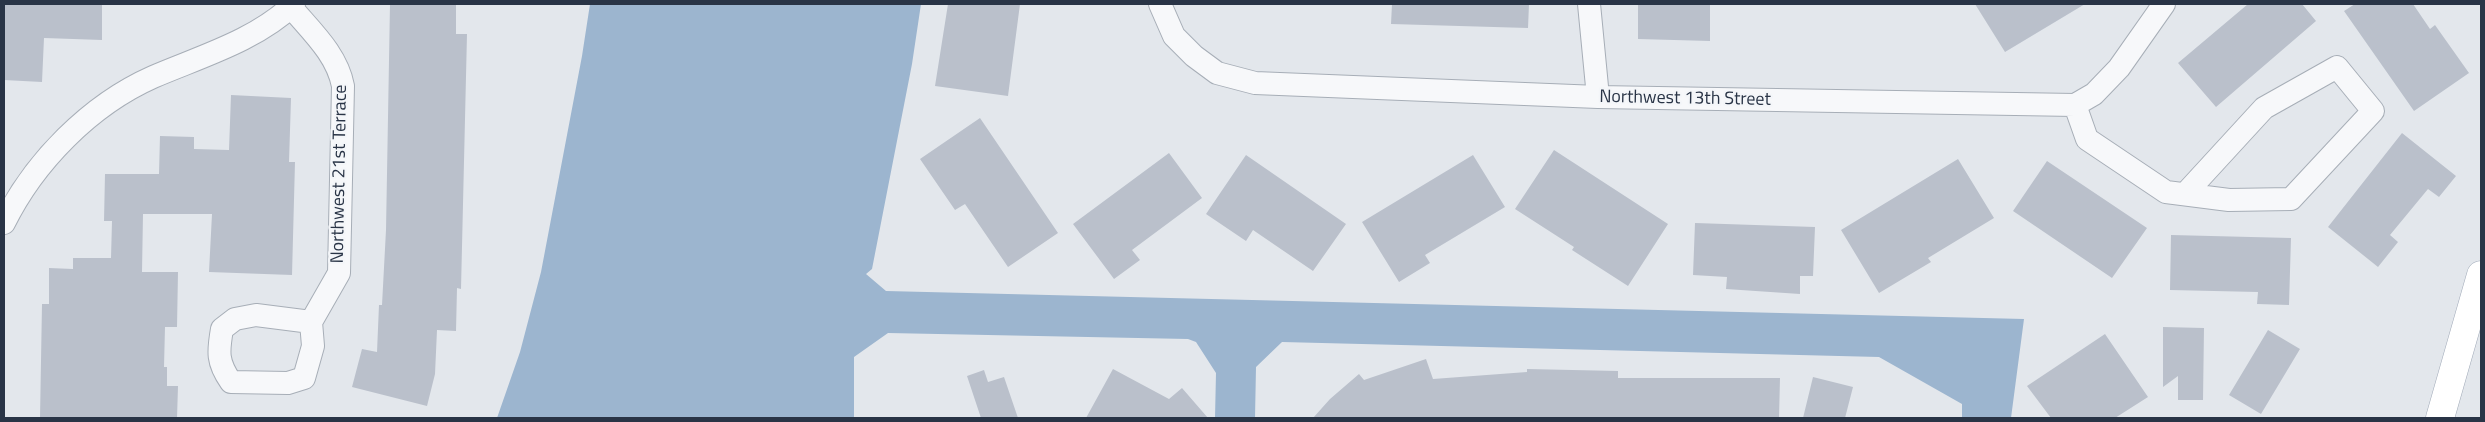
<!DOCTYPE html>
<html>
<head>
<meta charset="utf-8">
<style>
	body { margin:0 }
	#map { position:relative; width:2485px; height:422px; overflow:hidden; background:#e3e7ec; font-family:"Titillium Web",sans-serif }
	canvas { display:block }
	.frame { position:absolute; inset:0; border:5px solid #293446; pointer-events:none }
</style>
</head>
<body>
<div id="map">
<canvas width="2485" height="422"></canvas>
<div class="frame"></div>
</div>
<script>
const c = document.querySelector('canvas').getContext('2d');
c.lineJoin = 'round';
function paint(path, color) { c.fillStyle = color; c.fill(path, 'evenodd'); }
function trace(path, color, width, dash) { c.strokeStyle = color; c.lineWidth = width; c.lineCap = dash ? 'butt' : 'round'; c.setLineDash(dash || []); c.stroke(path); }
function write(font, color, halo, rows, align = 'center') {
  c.font = font + ' "Titillium Web",sans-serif'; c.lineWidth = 4.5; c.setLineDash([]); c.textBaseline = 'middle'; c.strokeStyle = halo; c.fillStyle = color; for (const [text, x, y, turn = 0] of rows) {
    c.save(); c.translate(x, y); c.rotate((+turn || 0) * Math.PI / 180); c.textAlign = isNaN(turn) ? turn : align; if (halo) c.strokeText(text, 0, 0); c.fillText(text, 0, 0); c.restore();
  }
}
const water = new Path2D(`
	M 590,4 L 921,4 L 912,64 L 872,269 L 866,274 L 886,291 L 2024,319 L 2011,418 L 1962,418 L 1962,404 L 1879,357 L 1282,342 L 1256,367 L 1255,418 L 1215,418 L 1216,373 L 1196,342 L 1188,339 L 888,333 L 854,357 L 854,418 L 497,418 L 520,352 L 541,272 L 582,56 Z`);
const building = new Path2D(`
	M 4,4 L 102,4 L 102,40 L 44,38 L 42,82 L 4,80 Z
	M 390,4 L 456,4 L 456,34 L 467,34 L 461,289 L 457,288 L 456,331 L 437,330 L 435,374 L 427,406 L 352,387 L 362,349 L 377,352 L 379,305 L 382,305 L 386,230 Z
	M 948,4 L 1020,4 L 1008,96 L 935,86 Z
	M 1392,4 L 1529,4 L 1528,28 L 1391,24 Z
	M 1638,4 L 1710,4 L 1710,41 L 1638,39 Z
	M 1975,4 L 2085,4 L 2005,52 Z
	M 2248,4 L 2302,4 L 2316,21 L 2216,107 L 2178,63 Z
	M 2355,4 L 2413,4 L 2430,29 L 2435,25 L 2469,73 L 2414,111 L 2344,11 Z
	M 231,95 L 291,98 L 289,162 L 295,162 L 292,275 L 209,272 L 212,214 L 143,214 L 142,272 L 178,272 L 177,327 L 165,327 L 164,367 L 167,367 L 167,386 L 178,386 L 177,418 L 40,418 L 42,304 L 49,304 L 49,268 L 73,269 L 73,258 L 111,258 L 112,221 L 104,221 L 105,174 L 159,174 L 160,136 L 194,137 L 194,149 L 229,150 Z
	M 980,118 L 1058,233 L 1008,267 L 965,204 L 955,210 L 920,159 Z
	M 2402,133 L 2456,176 L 2439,197 L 2428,189 L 2390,235 L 2398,242 L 2378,267 L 2328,227 Z
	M 1554,150 L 1668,224 L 1628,286 L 1572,250 L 1574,247 L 1515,209 Z
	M 1169,153 L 1202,198 L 1132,250 L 1140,260 L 1114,279 L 1073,224 Z
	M 1246,155 L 1346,224 L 1313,271 L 1253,230 L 1246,241 L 1206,214 Z
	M 1473,155 L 1505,207 L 1425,255 L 1430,263 L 1399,282 L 1362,222 Z
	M 1958,159 L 1994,218 L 1928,258 L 1931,262 L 1879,293 L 1841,230 Z
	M 2047,161 L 2147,228 L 2112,278 L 2013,211 Z
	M 1695,223 L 1815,227 L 1813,276 L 1800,276 L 1800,294 L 1726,289 L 1727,277 L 1693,275 Z
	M 2171,235 L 2291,238 L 2289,305 L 2257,304 L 2258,292 L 2170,290 Z
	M 2163,327 L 2204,328 L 2203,400 L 2178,400 L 2178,376 L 2163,387 Z
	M 2268,330 L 2300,349 L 2261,414 L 2229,395 Z
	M 2105,334 L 2148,397 L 2115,418 L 2051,418 L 2027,386 Z
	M 1426,359 L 1433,379 L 1527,372 L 1527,369 L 1618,371 L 1618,378 L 1780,378 L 1779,418 L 1313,418 L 1330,399 L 1359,374 L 1364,380 Z
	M 1113,369 L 1169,399 L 1182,388 L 1208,418 L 1086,418 Z
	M 984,370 L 988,382 L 1004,377 L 1018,418 L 981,418 L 967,376 Z
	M 1813,377 L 1853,387 L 1845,418 L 1803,418 Z`);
const minor = new Path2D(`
	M 1160,4 L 1174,36 L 1194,56 L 1217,73 L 1255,83 L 1598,97 L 2075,105 L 2094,94 L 2119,68 L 2164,4
	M 1589,4 L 1598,97
	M 291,7 C 311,31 337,54 343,86 L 339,273 L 311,322 L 313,346 L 304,378 L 288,383 L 231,382 C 217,362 218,352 222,329 L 235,319 L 256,315 L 311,322
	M 2075,105 L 2087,139 L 2166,192 L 2229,200 L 2291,199 L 2373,111 L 2337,67 L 2264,108 L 2185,194
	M 4,223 C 34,162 90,105 153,77 C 202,56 255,41 294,4`);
const major = new Path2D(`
	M 2440,418 L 2481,275`);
const streetNames = [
	["Northwest 13th Street",1685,99,1],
	["Northwest 21st Terrace",340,174,-89]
];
paint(water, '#9cb5cf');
paint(building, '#bac0cb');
trace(minor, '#a7aeb7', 24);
trace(major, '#a2abb9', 29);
trace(minor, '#f7f8fa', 22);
trace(major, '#fff', 28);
write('18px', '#293446', '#f4f6f9', streetNames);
</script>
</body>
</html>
